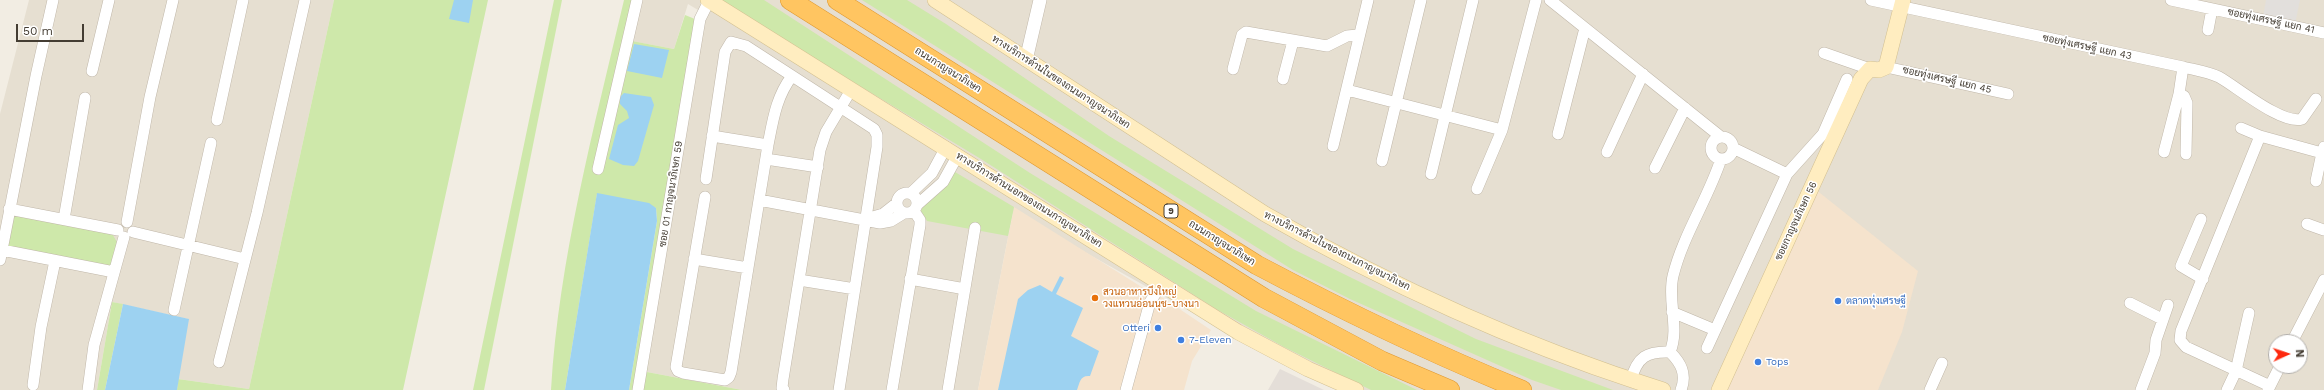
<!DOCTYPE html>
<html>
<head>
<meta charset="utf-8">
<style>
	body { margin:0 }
	#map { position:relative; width:2324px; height:390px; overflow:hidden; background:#f2ede3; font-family:"Work Sans",sans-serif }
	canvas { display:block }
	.north { position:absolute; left:2268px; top:334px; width:40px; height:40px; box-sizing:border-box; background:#fff; border:1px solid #b4b1ad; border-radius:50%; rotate:87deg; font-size:11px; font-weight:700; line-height:16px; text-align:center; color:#443d33 }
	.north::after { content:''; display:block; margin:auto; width:14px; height:18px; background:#fe290e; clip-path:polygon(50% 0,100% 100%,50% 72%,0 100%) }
	.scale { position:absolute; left:16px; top:24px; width:68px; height:18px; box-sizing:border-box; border:2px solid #443d33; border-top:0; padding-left:5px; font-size:12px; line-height:14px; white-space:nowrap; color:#443d33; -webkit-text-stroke:3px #fff; paint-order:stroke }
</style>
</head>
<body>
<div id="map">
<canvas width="2324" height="390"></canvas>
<div class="north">N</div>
<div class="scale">50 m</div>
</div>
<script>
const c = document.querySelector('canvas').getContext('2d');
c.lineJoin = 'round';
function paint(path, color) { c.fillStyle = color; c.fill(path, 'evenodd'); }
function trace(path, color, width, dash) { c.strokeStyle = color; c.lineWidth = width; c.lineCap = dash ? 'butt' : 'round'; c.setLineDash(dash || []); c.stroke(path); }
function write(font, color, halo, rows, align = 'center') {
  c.font = font + ' "Work Sans",Sarabun,sans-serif'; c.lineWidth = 3; c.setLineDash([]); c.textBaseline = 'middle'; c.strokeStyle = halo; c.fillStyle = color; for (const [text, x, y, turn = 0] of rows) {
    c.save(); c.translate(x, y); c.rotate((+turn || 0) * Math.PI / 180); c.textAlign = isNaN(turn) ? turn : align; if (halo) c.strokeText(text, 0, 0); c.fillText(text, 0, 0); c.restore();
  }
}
const residential = new Path2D(`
	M 29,0 L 334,0 L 249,389 L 178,379 L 188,319 L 112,302 L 97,390 L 0,390 L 0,114 Z
	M 641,0 L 2324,0 L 2324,390 L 1346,390 L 1283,363 L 1013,212 L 978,390 L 742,390 L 647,372 L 668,228 L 703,25 L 708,16 L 688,4 L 674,49 L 631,41 ZM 2276,342 L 2300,342 L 2300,366 L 2276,366 Z`);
const commercial = new Path2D(`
	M 1815,189 L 1918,271 L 1902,332 L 1878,390 L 1726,390 Z
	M 1014,207 L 1148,291 L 1122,390 L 978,390 Z
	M 1160,296 L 1211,330 L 1192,361 L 1184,390 L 1131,390 L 1153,311 Z`);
const industrial = new Path2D(`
	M 1280,369 L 1324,390 L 1268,390 Z`);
const green = new Path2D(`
	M 334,0 L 488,0 L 403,390 L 177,390 L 178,379 L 249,389 Z
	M 554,0 L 562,0 L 484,390 L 473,390 Z
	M 624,0 L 641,0 L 632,41 L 674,49 L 685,15 L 695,19 L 647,372 L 742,390 L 629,390 L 657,221 L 656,208 L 597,194 L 565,390 L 551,390 C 559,258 594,128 624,0 Z
	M 717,0 L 764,0 L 1030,173 L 1256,311 L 1417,390 L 1371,390 L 1284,347 L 1216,309 L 981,159 Z
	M 862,0 L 907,0 L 946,24 L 1109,136 L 1293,249 L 1476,339 L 1613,390 L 1561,390 L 1532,380 L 1350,299 L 1293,270 L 1253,245 Z
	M 955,172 L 1014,207 L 1008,236 L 927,221 L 921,211 L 923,205 Z
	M 14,215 L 111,232 L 117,242 L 112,264 L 108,267 L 13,248 L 7,245 L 11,220 Z
	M 112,302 L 123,304 L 105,390 L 97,390 Z`);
const parking = new Path2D(`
	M 2266,0 L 2300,0 L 2295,24 L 2263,17 Z`);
const water = new Path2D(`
	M 454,0 L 473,0 L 469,23 L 449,19 Z
	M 634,44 L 669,50 L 662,78 L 627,71 Z
	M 624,93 L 651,97 L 654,105 L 638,161 L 634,166 L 623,165 L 609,159 L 618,125 L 629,118 L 627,111 L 620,104 L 620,97 Z
	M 597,193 L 649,203 L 656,208 L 657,221 L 629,390 L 565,390 Z
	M 1060,276 L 1064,278 L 1056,294 L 1083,308 L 1071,336 L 1099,351 L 1090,376 C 1080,375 1080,382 1077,390 L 998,390 L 1018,299 L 1028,290 L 1040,285 L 1052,292 Z
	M 123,304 L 189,319 L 177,390 L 105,390 Z`);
const minor = new Path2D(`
	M 1550,0 L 1721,137
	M 1871,0 L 2183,67 L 2179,94 L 2184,96 L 2187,103 L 2186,154
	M 2171,0 L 2324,33
	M 2208,30 L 2212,9
	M 1824,53 L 1870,69
	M 1886,67 L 2008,94
	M 2183,67 C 2195,70 2208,72 2219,77 C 2237,87 2282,125 2302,119 L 2316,99
	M 1233,69 L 1242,35 L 1246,32 L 1327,46 L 1347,36 L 1358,35
	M 92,71 L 109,0
	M 1283,79 L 1293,41
	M 1347,90 L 1502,130
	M 217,120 L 243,0
	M 2241,128 L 2260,136
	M 1558,134 L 1585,28
	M 712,136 L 768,145
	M1711 148a11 11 0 1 1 22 0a11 11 0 1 1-22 0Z
	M 1333,146 L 1368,0
	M 1733,148 L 1787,174
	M 1607,152 L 1643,74
	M 2164,152 L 2179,94
	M 766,159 L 818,167
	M 1382,161 L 1421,0
	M 1655,168 L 1685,108
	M 598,169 L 637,0
	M 1431,174 L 1473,0
	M 706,179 L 725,52 L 731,42 L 746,46 L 874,129 L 877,135 L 877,147 L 839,390
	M 2316,181 L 2322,153
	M 1477,189 L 1502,130 L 1536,0
	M897 203a10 10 0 1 1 20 0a10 10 0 1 1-20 0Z
	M 911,193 L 932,173 L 946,147
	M 705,197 L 676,367 L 678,371 L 683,373 L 725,380 L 729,377 L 731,372 L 768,145 C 773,120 776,97 792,76
	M 759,200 L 880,223 L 891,221 L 904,213
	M 917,205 L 943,182 L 958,155
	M 9,209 L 118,230
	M 64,219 L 85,98
	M 866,219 L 883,214 L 897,203
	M 2201,219 L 2181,266 L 2203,279
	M 127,222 L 150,97 L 173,0
	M 2307,224 L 2324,230
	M 133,232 L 245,259
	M 2,250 L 114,272
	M 694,259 L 748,268
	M 0,260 L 36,76 L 53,0
	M 910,279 L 965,289
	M 799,280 L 855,289
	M 2130,303 L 2162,319
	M 174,310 L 211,143
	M 1672,312 L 1715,330
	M 2292,342 L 2324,280
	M 1707,348 L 1787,174 L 1823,134 L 1847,79
	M 1670,352 C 1680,328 1667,301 1673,276 C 1683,235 1708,199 1721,159
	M 219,362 L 257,213 L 305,0
	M 1631,380 C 1637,357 1647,351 1670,352 C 1681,363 1687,374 1681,390
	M 33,385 L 41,327 L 55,261
	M 2270,386 L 2186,347 L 2180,340 L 2181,331 L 2260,136 L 2322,153 L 2324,147
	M 88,390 L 94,345 L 124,237
	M 638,390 L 700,19 L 709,1
	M 784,390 L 782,388 L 783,379 L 820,150 L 826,132 L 851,90
	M 892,390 L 920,225 L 920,220 L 914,211
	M 948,390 L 975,228
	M 1126,390 L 1150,302 L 1161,285
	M 1930,390 L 1942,363
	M 2141,390 L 2155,353 L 2156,340 L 2168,305
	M 2227,390 L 2236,371 L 2249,313
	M 2268,390 L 2280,366`);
const tertiary = new Path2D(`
	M 1026,60 L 1040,0`);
const secondary = new Path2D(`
	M 708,0 L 1238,332 L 1308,369 L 1356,390
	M 935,0 L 1265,214 C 1391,286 1525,347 1663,390
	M 1719,390 L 1861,79 L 1870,69 L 1879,70 L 1886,67 L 1903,0`);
const motorway = new Path2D(`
	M 790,0 L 1264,298 L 1382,361 L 1450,390
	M 837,0 L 1257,265 C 1344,311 1431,353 1522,390`);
const markers = [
	[1095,298,4,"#e8710a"],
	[1838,301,4,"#3f7fe0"],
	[1158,328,4,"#3f7fe0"],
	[1181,340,4,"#3f7fe0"],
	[1758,362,4,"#3f7fe0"]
];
const shields = [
	[1171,211,14]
];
const shieldNames = [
	["9",1171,211]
];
const streetNames = [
	["ซอยทุ่งเศรษฐี แยก 41",2271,21,12],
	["ซอยทุ่งเศรษฐี แยก 43",2087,47,12],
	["ถนนกาญจนาภิเษก",948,70,32],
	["ซอยทุ่งเศรษฐี แยก 45",1947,80,13],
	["ทางบริการด้านในของถนนกาญจนาภิเษก",1061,82,33],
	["ซอย 01 กาญจนาภิเษก 59",671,194,-81],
	["ทางบริการด้านนอกของถนนกาญจนาภิเษก",1029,200,32],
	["ซอยกาญจนภิเษก 56",1796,221,-65],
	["ถนนกาญจนาภิเษก",1222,243,32],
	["ทางบริการด้านในของถนนกาญจนาภิเษก",1337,251,27]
];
const foodNames = [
	["สวนอาหารบึงใหญ่",1103,292],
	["วงแหวนอ่อนนุช-บางนา",1103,304]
];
const shopNames = [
	["ตลาดทุ่งเศรษฐี",1846,301],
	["Otteri",1150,328,"right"],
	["7-Eleven",1189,340],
	["Tops",1766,362]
];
paint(residential, '#e6dfd1');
paint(commercial, '#f5e3cd');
paint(industrial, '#e4ded8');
paint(green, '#cee8aa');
paint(parking, '#e2dfdc');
paint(water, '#9dd2f1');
trace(minor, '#c0b7a9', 12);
trace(tertiary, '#c0b7a9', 14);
trace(secondary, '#d3c091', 16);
trace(motorway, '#e0982f', 20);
trace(minor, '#fff', 11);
trace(tertiary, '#fff', 13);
trace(secondary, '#ffedc0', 15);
trace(motorway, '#ffc561', 19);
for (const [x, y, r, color] of markers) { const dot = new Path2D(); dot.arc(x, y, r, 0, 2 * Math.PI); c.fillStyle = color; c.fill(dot); trace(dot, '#fff', 1.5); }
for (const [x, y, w] of shields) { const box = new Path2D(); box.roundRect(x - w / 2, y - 7, w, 14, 3); c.fillStyle = '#fff'; c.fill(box); trace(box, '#443d33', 1); }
write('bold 9px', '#443d33', null, shieldNames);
write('10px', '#443d33', '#fff', streetNames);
write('10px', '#c56008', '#fff', foodNames, 'left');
write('10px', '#366cbe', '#fff', shopNames, 'left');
</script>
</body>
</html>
